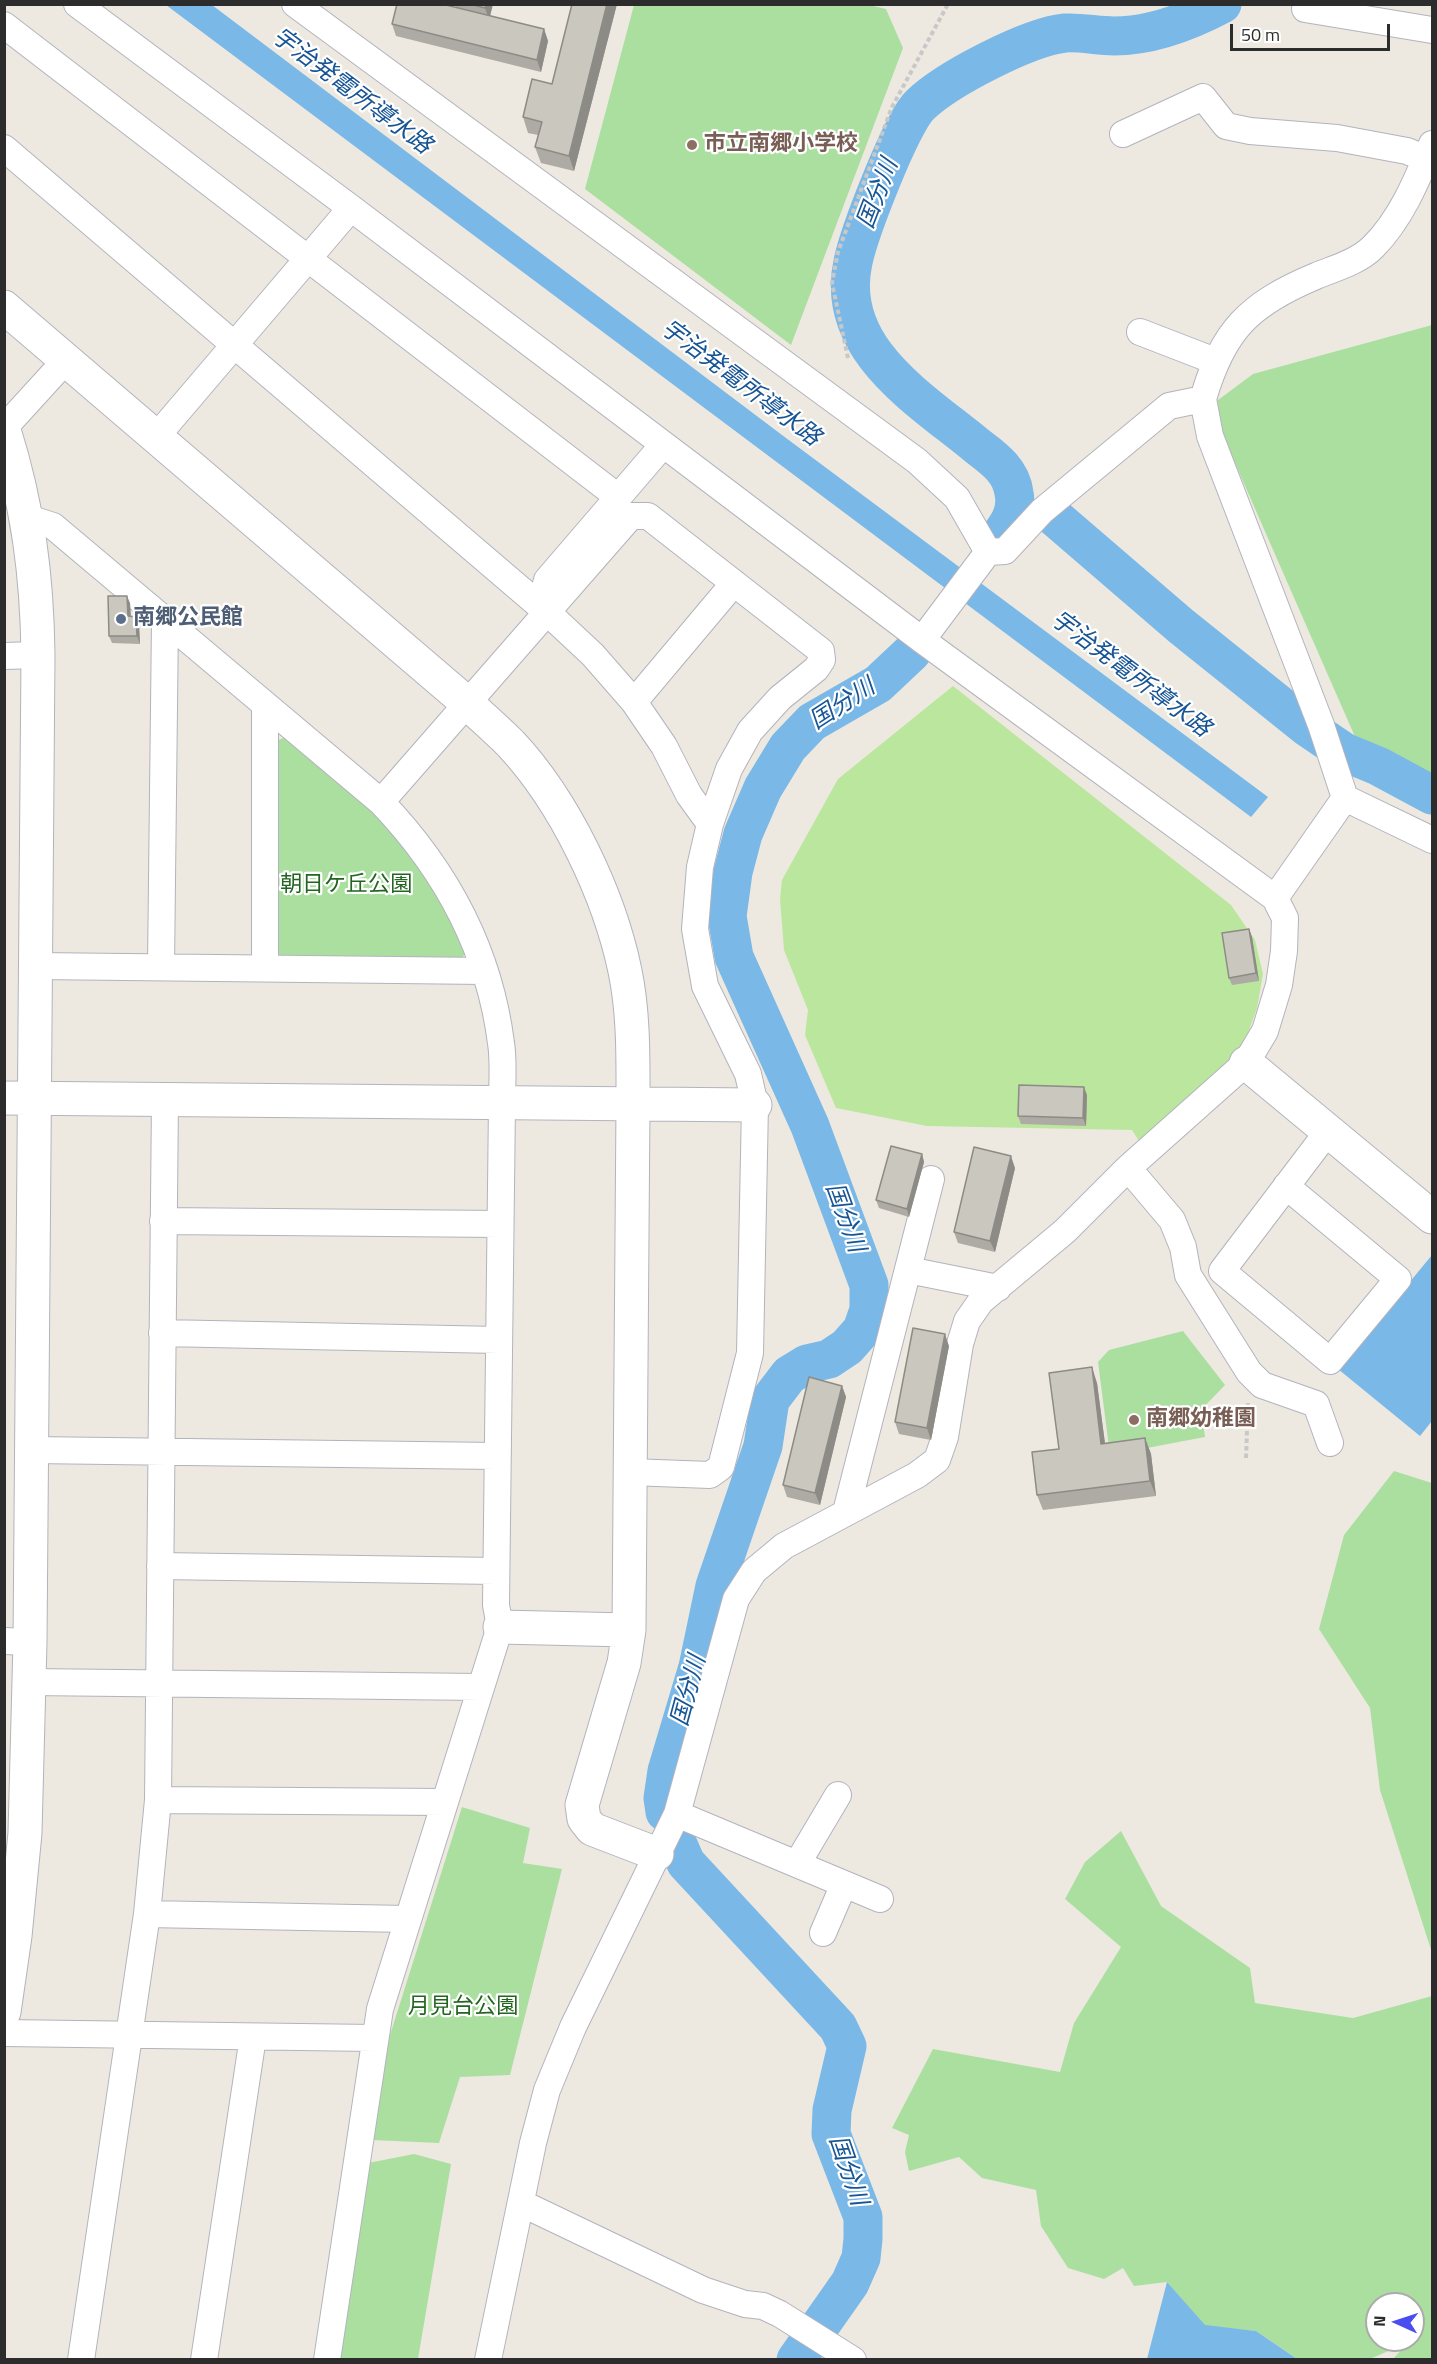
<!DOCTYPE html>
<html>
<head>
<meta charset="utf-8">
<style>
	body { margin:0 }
	#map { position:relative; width:1437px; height:2364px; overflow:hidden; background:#ede9e0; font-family:"Titillium Web",sans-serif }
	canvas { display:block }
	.frame { position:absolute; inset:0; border:6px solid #2c2c2c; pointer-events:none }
	.north { position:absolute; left:1365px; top:2292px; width:60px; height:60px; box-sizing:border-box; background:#fff; border:2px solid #ababab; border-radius:50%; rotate:273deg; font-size:16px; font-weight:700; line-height:24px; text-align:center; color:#2c2c2c }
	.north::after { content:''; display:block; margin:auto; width:21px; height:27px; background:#4b4eee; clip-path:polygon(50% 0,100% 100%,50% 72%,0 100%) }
	.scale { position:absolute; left:1230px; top:24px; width:160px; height:27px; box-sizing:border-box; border:3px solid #2c2c2c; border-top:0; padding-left:8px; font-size:18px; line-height:21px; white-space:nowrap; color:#2c2c2c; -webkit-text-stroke:4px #fff; paint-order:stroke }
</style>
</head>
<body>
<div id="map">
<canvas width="1437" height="2364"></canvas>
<div class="frame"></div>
<div class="north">N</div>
<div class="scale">50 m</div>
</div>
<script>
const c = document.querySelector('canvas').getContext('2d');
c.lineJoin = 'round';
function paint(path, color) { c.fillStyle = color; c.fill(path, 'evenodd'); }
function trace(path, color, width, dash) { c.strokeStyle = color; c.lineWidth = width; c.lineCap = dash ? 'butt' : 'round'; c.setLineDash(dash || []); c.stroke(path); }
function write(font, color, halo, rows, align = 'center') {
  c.font = font + ' "Titillium Web","Noto Sans JP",sans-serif'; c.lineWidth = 4.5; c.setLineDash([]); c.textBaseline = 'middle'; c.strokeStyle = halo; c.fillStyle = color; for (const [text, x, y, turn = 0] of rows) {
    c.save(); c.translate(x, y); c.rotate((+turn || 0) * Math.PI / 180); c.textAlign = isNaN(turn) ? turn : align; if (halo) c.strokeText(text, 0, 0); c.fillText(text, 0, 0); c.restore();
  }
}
const green = new Path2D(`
	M 865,4 L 886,9 L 903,48 L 791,345 L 585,189 L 634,5 Z
	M 1432,325 L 1432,792 L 1363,755 L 1210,406 L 1253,374 Z
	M 289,736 L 347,785 L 419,857 L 471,947 L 460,960 L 282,958 L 273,947 L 273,742 Z
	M 1183,1331 L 1225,1385 L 1201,1410 L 1205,1437 L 1110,1455 L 1098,1362 L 1109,1350 Z
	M 1394,1471 L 1432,1483 L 1432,1953 L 1380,1790 L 1370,1708 L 1319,1629 L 1344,1535 Z
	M 462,1807 L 530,1828 L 523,1863 L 562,1869 L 510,2075 L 460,2077 L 439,2143 L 372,2140 L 384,2054 Z
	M 1121,1831 L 1161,1906 L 1250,1968 L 1255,2003 L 1353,2018 L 1432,1996 L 1432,2359 L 1393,2359 L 1409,2342 L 1370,2359 L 1297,2359 L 1256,2331 L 1205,2326 L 1167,2282 L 1134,2286 L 1123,2268 L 1104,2279 L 1068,2268 L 1041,2226 L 1036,2190 L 982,2178 L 959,2157 L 909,2171 L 905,2152 L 909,2135 L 892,2128 L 933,2049 L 1060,2072 L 1074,2023 L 1121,1947 L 1065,1899 L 1085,1862 ZM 1377,2304 L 1413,2304 L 1413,2340 L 1377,2340 Z
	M 414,2154 L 451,2164 L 418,2359 L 336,2360 L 368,2163 Z`);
const pitch = new Path2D(`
	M 953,686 L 1231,905 L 1255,940 L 1263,974 L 1257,1008 L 1243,1047 L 1139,1141 L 1132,1130 L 927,1126 L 836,1108 L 805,1035 L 808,1010 L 784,950 L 780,899 L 782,880 L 838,779 Z`);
const water = new Path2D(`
	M 166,5 L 212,5 L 782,435 L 1268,797 L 1251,817 Z
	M 1432,1255 L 1432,1421 L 1420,1436 L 1338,1369 Z
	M 1167,2282 L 1205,2325 L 1256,2331 L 1297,2359 L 1147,2359 Z`);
const river = new Path2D(`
	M 1052,515 L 1181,626 L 1307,727 L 1344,752 L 1378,766 L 1432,795
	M 995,542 C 1007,527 1018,513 1014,493 C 1011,470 993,458 976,445 C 919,398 834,348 853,262 C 859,233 901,123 920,105 C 947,79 1028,37 1065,33 C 1081,32 1098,36 1114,36 C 1151,36 1190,21 1222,4
	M 665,1812 L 663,1798 L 667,1771 L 698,1667 L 715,1586 L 763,1446 L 770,1400 L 789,1375 L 807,1364 L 829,1359 L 847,1347 L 862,1330 L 869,1310 L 869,1285 L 810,1126 L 734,957 L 727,916 L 733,872 L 743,834 L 763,788 L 788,747 L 812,722 L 878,684 L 912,652
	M 679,1847 L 686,1863 L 838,2027 L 847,2046 L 832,2110 L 831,2134 L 863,2217 L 863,2239 L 861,2258 L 850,2283 L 796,2360`);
const path = new Path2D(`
	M 848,358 L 832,283 L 838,252 L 892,107 L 948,4
	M 1246,1458 L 1248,1403`);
const minor = new Path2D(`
	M 77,4 L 351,208 L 922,640 L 1275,898 L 1285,918 L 1284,951 L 1279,985 L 1265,1031 L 1246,1063 L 1128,1168 L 1065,1231 L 981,1301 L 967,1321 L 960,1344 L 945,1437 L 937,1460 L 917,1475 L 784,1546 L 754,1571 L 736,1599 L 677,1814 L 573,2027 L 547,2090 L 533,2143 L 488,2360
	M 295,4 L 917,461 L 957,498 L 988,552
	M 1305,9 L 1432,30
	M 4,25 L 618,497
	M 1123,134 L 1203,97 L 1226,126 L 1250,131 L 1337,138 L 1407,151 L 1426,159
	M 4,148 L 547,612 L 593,655 L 634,702 L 664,746 L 689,795 L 710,824
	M 1140,332 L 1215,361
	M 1203,399 L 1210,436 L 1321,725 L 1345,798
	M 4,428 L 66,360
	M 156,437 L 351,208
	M 28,518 L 53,526 L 381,802 C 446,870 489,949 501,1043 C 504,1062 502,1083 502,1103 L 496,1605 L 500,1627 L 380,2009 L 327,2360
	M 547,612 L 543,595 L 547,580 L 663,445
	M 922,640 L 988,552 L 1005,551 L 1042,511 L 1169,406 L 1203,399 C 1223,330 1249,304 1316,276 C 1335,268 1358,262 1373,247 C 1401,219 1417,180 1432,144
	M 4,656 L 38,655
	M 634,702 L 734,583
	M 265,706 L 265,968
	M 381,802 L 631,516 L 648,516 L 821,651 L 822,660 L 816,669 L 780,698 L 750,731 L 729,769 L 710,824 L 700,867 L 695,929 L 705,986 L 748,1074 L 755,1105 L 750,1353 L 721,1467 L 710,1475 L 630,1472
	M 1275,898 L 1345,798 L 1432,840
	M 36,966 L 485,971
	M 161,967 L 165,620
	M 1128,1168 L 1172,1220 L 1183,1247 L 1188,1275 L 1249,1372 L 1262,1385 L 1316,1404 L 1330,1443
	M 1286,1186 L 1398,1279 L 1330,1361 L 1222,1271 L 1329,1130
	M 163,1221 L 500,1224
	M 908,1270 L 998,1288
	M 162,1333 L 498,1340
	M 31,1450 L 496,1456
	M 846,1512 L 931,1179
	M 160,1566 L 496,1571
	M 4,1641 L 30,1642
	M 29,1682 L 481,1687
	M 158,1800 L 444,1802
	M 677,1814 L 880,1899
	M 797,1864 L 838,1795
	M 147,1914 L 407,1919
	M 823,1933 L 844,1884
	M 4,2033 L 374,2038
	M 523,2204 L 703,2290 L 745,2304 L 763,2306 L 780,2314 L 853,2360
	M 81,2360 L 147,1914 L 158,1800 L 165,1100
	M 204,2360 L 253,2037`);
const tertiary = new Path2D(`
	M 4,307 L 467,703 C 482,717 497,730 511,744 C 565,802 609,894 625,971 C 634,1014 633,1060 633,1104 L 629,1630 L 624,1663 L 582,1805 L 584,1819 L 592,1829 L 657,1854
	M 4,430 C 28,507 37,575 38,655 L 30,1642 L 25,1833 L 15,1936 L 4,2012
	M 1246,1063 L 1432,1217
	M 4,1098 L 755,1105
	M 500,1627 L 629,1630`);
const wall = new Path2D(`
	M 455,4 L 493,4 L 490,16 L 544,29 L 548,41 L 541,72 L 396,36 L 392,24 L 456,8 Z
	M 572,4 L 617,4 L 574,171 L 541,163 L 535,147 L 538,135 L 528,133 L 523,117 L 552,84 Z
	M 130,603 L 131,617 L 136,617 L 139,625 L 140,644 L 112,643 L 109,636 Z
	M 1249,929 L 1252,937 L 1259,981 L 1232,985 L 1229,978 Z
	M 1087,1095 L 1086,1126 L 1021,1124 L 1018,1116 Z
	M 922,1154 L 924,1162 L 909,1217 L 879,1208 L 876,1200 Z
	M 1015,1168 L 995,1252 L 958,1243 L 954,1232 Z
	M 949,1346 L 931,1440 L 899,1434 L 895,1422 Z
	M 1097,1383 L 1105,1443 L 1145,1438 L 1151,1454 L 1156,1496 L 1043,1510 L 1037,1495 Z
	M 842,1386 L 846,1397 L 820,1505 L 787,1497 L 783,1485 Z`);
const shadedWall = new Path2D(`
	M 486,4 L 493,4 L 489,20 L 485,8 Z
	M 607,4 L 617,4 L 574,171 L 569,156 Z
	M 544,29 L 548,41 L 541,72 L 537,60 Z
	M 127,596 L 130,603 L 131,624 L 128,616 Z
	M 136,617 L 139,625 L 140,644 L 137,636 Z
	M 1249,929 L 1252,937 L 1259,981 L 1256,973 Z
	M 1084,1087 L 1087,1095 L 1086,1126 L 1083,1118 Z
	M 922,1154 L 924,1162 L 909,1217 L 907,1209 Z
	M 1011,1156 L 1015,1168 L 995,1252 L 990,1241 Z
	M 945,1334 L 949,1346 L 931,1440 L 927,1428 Z
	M 1092,1367 L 1097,1383 L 1107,1459 L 1101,1444 Z
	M 842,1386 L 846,1397 L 820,1505 L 815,1493 Z
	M 1145,1438 L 1151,1454 L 1156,1496 L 1150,1481 Z`);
const building = new Path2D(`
	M 397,4 L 442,4 L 544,29 L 537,60 L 392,24 Z
	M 470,4 L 486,4 L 485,8 Z
	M 572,4 L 607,4 L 569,156 L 535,147 L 542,122 L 523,117 L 532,79 L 552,84 Z
	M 108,596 L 127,596 L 128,616 L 136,617 L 137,636 L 109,636 Z
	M 1249,929 L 1256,973 L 1229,978 L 1222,933 Z
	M 1019,1085 L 1084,1087 L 1083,1118 L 1018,1116 Z
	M 891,1146 L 922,1154 L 907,1209 L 876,1200 Z
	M 974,1147 L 1011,1156 L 990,1241 L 954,1232 Z
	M 913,1328 L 945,1334 L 927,1428 L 895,1422 Z
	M 1092,1367 L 1101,1444 L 1145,1438 L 1150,1481 L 1037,1495 L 1032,1452 L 1059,1449 L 1049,1373 Z
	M 809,1377 L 842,1386 L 815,1493 L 783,1485 Z`);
const markers = [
	[692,145,6,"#8d6e63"],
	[121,619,6,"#5c6f8a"],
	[1134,1420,6,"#8d6e63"]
];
const educationNames = [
	["市立南郷小学校",704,145],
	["南郷幼稚園",1146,1420]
];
const serviceNames = [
	["南郷公民館",133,619]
];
const parkNames = [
	["朝日ケ丘公園",346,886],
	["月見台公園",463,2008]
];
const waterNames = [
	["宇治発電所導水路",351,92,37],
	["国分川",879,194,-69],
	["宇治発電所導水路",740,384,37],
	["宇治発電所導水路",1130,675,37],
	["国分川",843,705,-33],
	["国分川",844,1218,70],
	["国分川",690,1691,-75],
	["国分川",847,2171,71]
];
paint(green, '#abdfa0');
paint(pitch, '#bae69d');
paint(water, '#7ab8e7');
trace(river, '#7ab8e7', 39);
trace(minor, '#b3b3be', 28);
trace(tertiary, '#b3b3be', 35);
trace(path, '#c8c8c8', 4, [4.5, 3]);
trace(minor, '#fff', 26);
trace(tertiary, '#fff', 33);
paint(wall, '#adaba3');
paint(shadedWall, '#8d8b85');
paint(building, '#c9c7be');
trace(building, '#8d8b85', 1.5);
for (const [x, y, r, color] of markers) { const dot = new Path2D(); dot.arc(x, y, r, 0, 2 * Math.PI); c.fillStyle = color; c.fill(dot); trace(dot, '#fff', 2); }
write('bold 22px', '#785e54', '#fff', educationNames, 'left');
write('bold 22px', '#4e5e75', '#fff', serviceNames, 'left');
write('22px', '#236520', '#fff', parkNames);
write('italic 24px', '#175595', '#fff', waterNames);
</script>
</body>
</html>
